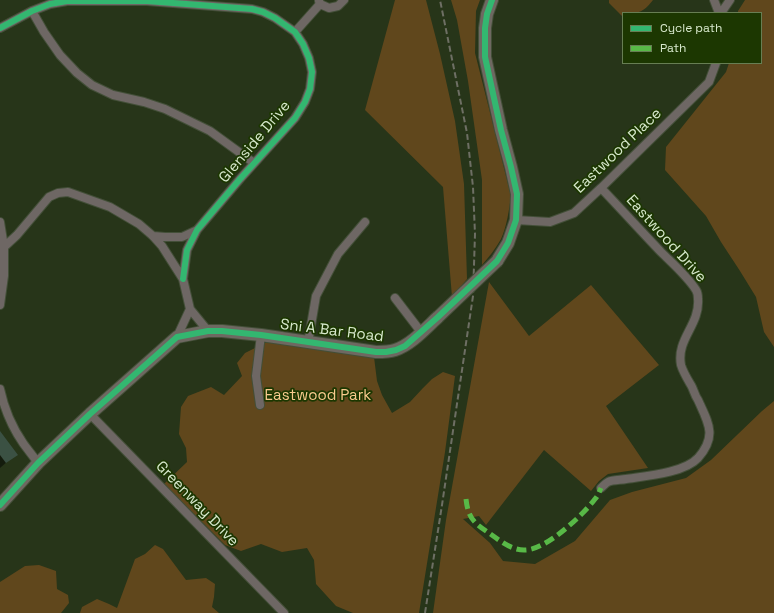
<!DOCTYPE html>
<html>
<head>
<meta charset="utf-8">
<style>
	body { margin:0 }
	#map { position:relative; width:774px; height:613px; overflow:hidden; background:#273519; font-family:"Space Grotesk",sans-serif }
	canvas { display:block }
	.legend { position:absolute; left:622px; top:12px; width:140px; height:52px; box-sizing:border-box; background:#1c3701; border:1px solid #677e53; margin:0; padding:5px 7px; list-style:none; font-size:12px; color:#d8e9cd }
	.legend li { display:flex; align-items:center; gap:8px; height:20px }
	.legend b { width:20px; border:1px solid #677e53 }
</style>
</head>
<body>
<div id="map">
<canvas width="774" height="613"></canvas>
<ul class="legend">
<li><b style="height:5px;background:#33b770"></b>Cycle path</li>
<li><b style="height:5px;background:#58b947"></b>Path</li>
</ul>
</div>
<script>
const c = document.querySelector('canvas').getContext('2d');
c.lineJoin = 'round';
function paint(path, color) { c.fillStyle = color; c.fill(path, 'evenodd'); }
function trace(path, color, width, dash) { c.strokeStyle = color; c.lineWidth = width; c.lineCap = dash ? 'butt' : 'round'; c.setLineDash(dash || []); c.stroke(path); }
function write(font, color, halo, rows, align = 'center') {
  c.font = font + ' "Space Grotesk",sans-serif'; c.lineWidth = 3.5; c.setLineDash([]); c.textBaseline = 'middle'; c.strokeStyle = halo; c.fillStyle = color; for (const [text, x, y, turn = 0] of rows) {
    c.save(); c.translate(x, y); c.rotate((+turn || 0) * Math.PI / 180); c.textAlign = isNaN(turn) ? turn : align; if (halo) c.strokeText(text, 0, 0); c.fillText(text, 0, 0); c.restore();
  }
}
const green = new Path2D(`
	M 395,0 L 426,0 L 440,54 L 455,121 L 464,184 L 467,279 L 452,297 L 443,187 L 365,110 Z
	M 451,0 L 480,0 L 476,11 L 475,53 L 511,196 C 509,210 507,226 501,239 C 496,248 489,257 482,265 L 482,180 L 468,81 L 457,20 Z
	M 609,0 L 653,0 C 643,13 639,13 623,13 L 623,17 L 609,3 Z
	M 745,0 L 774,0 L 774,347 L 764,332 L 756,297 L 740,271 L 721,242 L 706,216 L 665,170 L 666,147 L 726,72 L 729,63 L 761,63 L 761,13 L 738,13 L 738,11 Z
	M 489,282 L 529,336 L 591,285 L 659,365 L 606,406 L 648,468 L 608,474 L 599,481 L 591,491 L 544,450 L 486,525 L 479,516 L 463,519 L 490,543 L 503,561 L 535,564 L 575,541 L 610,500 L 632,492 L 686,478 L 711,460 L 762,411 L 774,401 L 774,613 L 433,613 L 446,520 Z
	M 269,341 L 374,357 L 377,381 L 382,395 L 392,413 L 410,402 L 423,388 L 432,379 L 443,372 L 455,376 L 445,452 L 419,613 L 353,613 L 336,606 L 316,584 L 314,560 L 307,548 L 282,552 L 261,544 L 241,551 L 225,545 L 164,484 L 187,462 L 186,448 L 179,434 L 181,407 L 188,396 L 211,387 L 224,395 L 242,376 L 237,363 L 245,353 Z
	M 155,545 L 163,549 L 186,580 L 206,578 L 215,584 L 214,597 L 212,607 L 219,613 L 80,613 L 82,607 L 97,599 L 109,604 L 117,608 L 135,559 L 145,554 Z
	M 39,565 L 56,571 L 57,589 L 68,595 L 69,603 L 61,613 L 0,613 L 0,582 L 25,566 Z`);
const shadow = new Path2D(`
	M 0,433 L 16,454 L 0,468 Z`);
const building = new Path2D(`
	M 0,431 L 18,455 L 6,463 L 0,455 Z`);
const street = new Path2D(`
	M 714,0 L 719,13
	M 319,1 L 320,4 L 329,8 L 338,6 L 344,0
	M 32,11 L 44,32 L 60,55 L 77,73 L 92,85 L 113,95 L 144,102 L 165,109 L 210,131 L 254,163
	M 721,13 L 730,0
	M 0,28 L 32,11 L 50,4 L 67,1 L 147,1 L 252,9 L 263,12 L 275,18 L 295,32 L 303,44 L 309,58 L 312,72 L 310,89 L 305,102 L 295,118 L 240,179 L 197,230 L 187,250 L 183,279
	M 295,32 L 320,4
	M 601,188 C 621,209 641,231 661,252 C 673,264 687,276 696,290 C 698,293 698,296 698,299 C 700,325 676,339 681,365 C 683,372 688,380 692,387 C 694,391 695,396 698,400 C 709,424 717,436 698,458 C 684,473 646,476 626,479 C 621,480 612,480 608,482 C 606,483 603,486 601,488
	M 516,220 L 550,222 L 574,213 L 601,188 L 709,82 L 716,63
	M 0,222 L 4,247 L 4,276 L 0,305
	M 153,236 L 165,237 L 182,237 L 197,230
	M 4,247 L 17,235 L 49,197 L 58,193 L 68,192 L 110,207 L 139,224 L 153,236 L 162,246 L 183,279 L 190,309 L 177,337
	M 395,298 L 421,332
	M 190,309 L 208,331
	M 308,343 L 316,296 L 338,254 L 365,222
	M 0,389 C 4,408 12,427 23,443 C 28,450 33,456 38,463
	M 260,405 L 256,376 L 261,335
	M 90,414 L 284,613`);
const secondary = new Path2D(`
	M 492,0 L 487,14 L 485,28 L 485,57 L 501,130 L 511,167 L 517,194 L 516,220 L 508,243 L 497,261
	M 0,505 L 38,463 L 90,414 L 177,337 L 208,331 L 222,331 L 261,335 L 376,352 C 382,352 389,352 395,350 C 411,345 426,328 438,317`);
const rail = new Path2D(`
	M 425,613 L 442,505 L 473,296 L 475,234 L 473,187 L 467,133 L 440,0`);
const secondaryBridge = new Path2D(`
	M 438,317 L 497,261`);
const quiet = new Path2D(`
	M 466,499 C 468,518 474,523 489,533 C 499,540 511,550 524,550 C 545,551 583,515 595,499 C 598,496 599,492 601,488`);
const cycleway = new Path2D(`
	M 0,28 L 32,11 L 50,4 L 67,1 L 147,1 L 252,9 L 263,12 L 275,18 L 295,32 L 303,44 L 309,58 L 312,72 L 310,89 L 305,102 L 295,118 L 240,179 L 197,230 L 187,250 L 183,279
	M 0,505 L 38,463 L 90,414 L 177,337 L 208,331 L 222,331 L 261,335 L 376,352 L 386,352 L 396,350 L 405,346 L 438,317 L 497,261 L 508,243 L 516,220 L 517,194 L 511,167 L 501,130 L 485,57 L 485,28 L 487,14 L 492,0`);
const streetNames = [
	["Glenside Drive",255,142,-50],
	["Eastwood Place",618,151,-44],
	["Eastwood Drive",666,239,48],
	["Sni A Bar Road",332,331,7],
	["Greenway Drive",197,504,46]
];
const parkNames = [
	["Eastwood Park",318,396]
];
paint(green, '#60471c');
paint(shadow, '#0007');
paint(building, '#3b5143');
trace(street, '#434f38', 10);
trace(secondary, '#434f38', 14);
trace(street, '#6e6764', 8);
trace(secondary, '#6e6861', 12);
trace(rail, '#6e6f64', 2, [6, 3]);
trace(secondaryBridge, '#434f38', 14, []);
trace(secondaryBridge, '#6e6861', 12);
trace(quiet, '#58b947', 5, [10, 5]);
trace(cycleway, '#33b770', 6);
write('15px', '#d8e9cd', '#1c3701', streetNames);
write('15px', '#f9ca8e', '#1c3701', parkNames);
</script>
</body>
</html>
